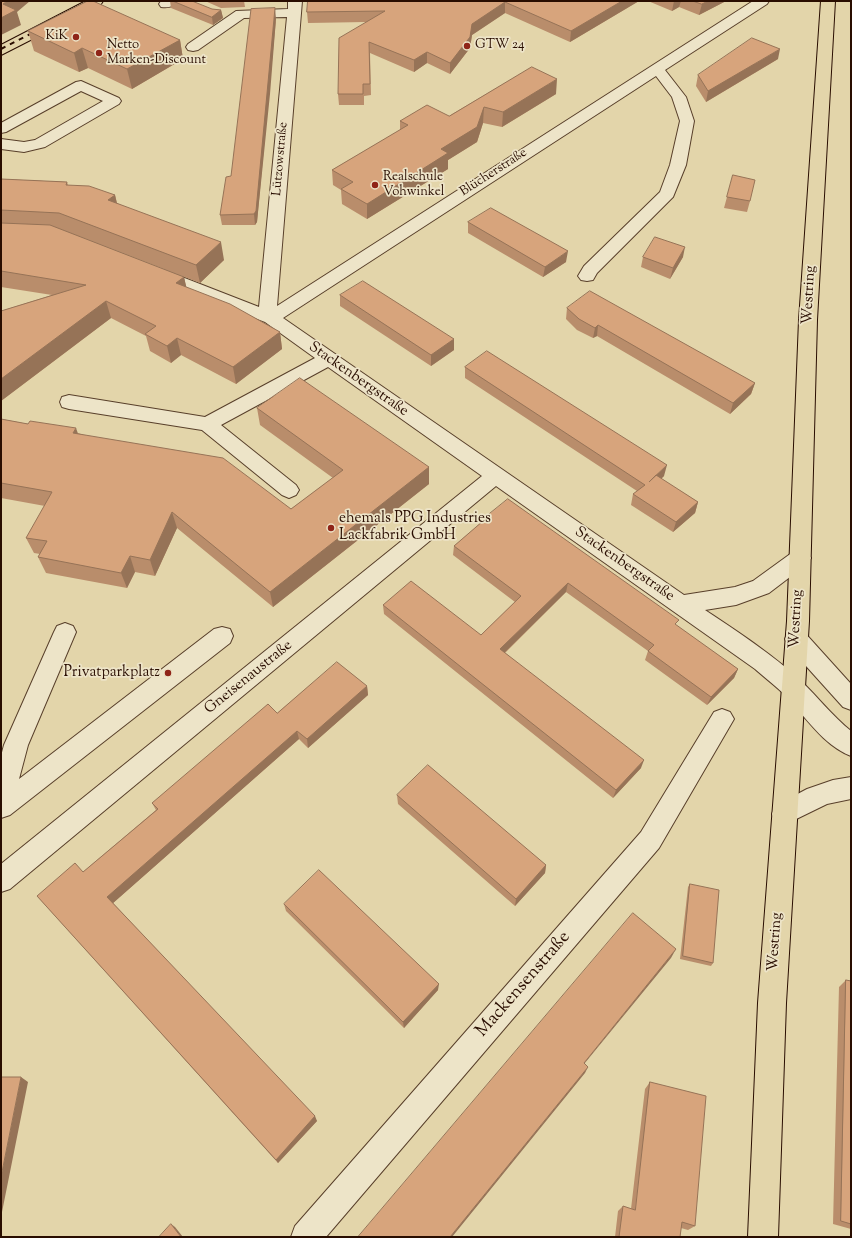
<!DOCTYPE html>
<html>
<head>
<meta charset="utf-8">
<style>
	body { margin:0 }
	#map { position:relative; width:852px; height:1238px; overflow:hidden; background:#e3d5aa; font-family:"Sorts Mill Goudy",serif }
	canvas { display:block }
	.frame { position:absolute; inset:0; border:2px solid #290d00; pointer-events:none }
</style>
</head>
<body>
<div id="map">
<canvas width="852" height="1238"></canvas>
<div class="frame"></div>
</div>
<script>
const c = document.querySelector('canvas').getContext('2d');
c.lineJoin = 'round';
function trace(path, color, width, dash) { c.strokeStyle = color; c.lineWidth = width; c.lineCap = dash ? 'butt' : 'round'; c.setLineDash(dash || []); c.stroke(path); }
function paint(path, color) { c.fillStyle = color; c.fill(path, 'evenodd'); }
function write(font, color, halo, rows, align = 'center') {
  c.font = font + ' "Sorts Mill Goudy",serif'; c.lineWidth = 3.5; c.setLineDash([]); c.textBaseline = 'middle'; c.strokeStyle = halo; c.fillStyle = color; for (const [text, x, y, turn = 0] of rows) {
    c.save(); c.translate(x, y); c.rotate((+turn || 0) * Math.PI / 180); c.textAlign = isNaN(turn) ? turn : align; if (halo) c.strokeText(text, 0, 0); c.fillText(text, 0, 0); c.restore();
  }
}
const minor = new Path2D(`
	M 161,1 L 178,1 C 174,7 168,8 161,7 L 159,4 Z
	M 288,1 L 302,1 L 277,306 L 753,1 L 769,1 L 767,4 L 665,70 L 686,97 L 694,121 L 686,165 L 673,197 L 597,273 L 593,280 L 587,281 L 581,280 L 578,276 L 584,266 L 660,192 L 670,165 L 680,121 L 672,97 L 656,76 L 283,318 L 684,595 L 735,587 L 753,581 L 793,552 L 800,550 L 807,552 L 811,558 L 807,564 L 769,593 L 736,605 L 705,610 C 738,632 772,654 801,681 C 818,697 832,716 851,731 L 851,756 C 823,745 805,716 785,695 C 776,686 765,678 755,669 L 496,486 L 10,889 L 1,892 L 1,864 L 482,476 L 328,367 L 221,425 L 296,485 L 299,490 L 296,495 L 289,498 L 282,495 L 202,430 L 69,409 L 62,407 L 60,402 L 62,397 L 69,395 L 205,417 L 315,358 L 265,322 L 152,278 L 149,274 L 152,270 L 158,269 L 164,270 L 259,307 L 287,17 L 244,18 L 198,50 L 193,51 L 188,50 L 186,47 L 188,44 L 236,11 L 288,9 Z
	M 81,81 L 119,98 L 121,101 L 119,104 L 45,147 L 24,152 L 1,149 L 1,139 L 24,142 L 35,140 L 103,101 L 81,91 L 6,132 L 1,133 L 1,123 L 76,82 Z
	M 65,623 L 73,626 L 76,632 L 28,745 L 19,779 L 214,629 L 222,627 L 230,629 L 233,636 L 230,643 L 10,815 L 1,818 L 1,756 L 4,745 L 54,632 L 57,626 Z
	M 796,630 L 804,632 L 851,684 L 851,710 L 843,707 L 788,646 L 785,639 L 788,632 Z
	M 722,709 L 730,712 L 734,719 L 659,848 L 326,1237 L 291,1237 L 295,1226 L 641,832 L 714,712 Z
	M 851,777 L 851,799 L 827,804 L 784,825 L 775,822 L 772,814 L 775,806 L 807,789 L 833,780 Z`);
const major = new Path2D(`
	M 86,1 L 103,1 L 101,4 L 1,55 L 1,45 Z
	M 821,1 L 835,1 L 817,320 L 809,621 L 786,1003 L 778,1237 L 748,1237 L 758,1003 L 787,621 L 799,320 Z`);
const rail = new Path2D(`
	M 1,49 L 38,30`);
const wall = new Path2D(`
	M 170,1 L 173,1 L 212,9 L 221,10 L 223,18 L 213,25 L 171,8 Z
	M 205,1 L 244,1 L 245,7 L 221,8 Z
	M 308,1 L 639,1 L 570,42 L 505,13 L 472,35 L 470,48 L 450,74 L 427,63 L 414,72 L 370,53 L 371,95 L 364,96 L 364,105 L 339,105 L 338,94 L 366,22 L 308,23 L 307,12 Z
	M 648,1 L 726,1 L 699,15 L 679,7 L 672,11 Z
	M 276,19 L 257,222 L 255,225 L 222,225 L 220,215 L 231,176 Z
	M 28,31 L 180,40 L 183,59 L 132,89 L 88,68 L 79,72 L 34,51 Z
	M 778,59 L 706,102 L 696,86 L 698,75 Z
	M 532,67 L 556,94 L 502,127 L 483,123 L 477,142 L 448,160 L 448,169 L 367,219 L 342,204 L 341,190 L 333,185 L 332,170 L 400,130 L 400,121 L 449,116 Z
	M 733,175 L 750,201 L 747,212 L 724,208 Z
	M 1,179 L 67,182 L 68,185 L 115,195 L 117,203 L 224,260 L 200,283 L 64,230 L 184,277 L 186,287 L 280,332 L 282,349 L 236,384 L 181,355 L 171,363 L 150,351 L 146,336 L 111,318 L 1,401 L 1,311 L 52,295 L 1,287 Z
	M 468,222 L 566,262 L 543,277 L 468,233 Z
	M 643,257 L 683,257 L 670,279 L 641,267 Z
	M 340,295 L 454,339 L 454,350 L 431,366 L 340,306 Z
	M 567,308 L 755,383 L 751,394 L 730,414 L 597,336 L 593,338 L 577,330 L 566,319 Z
	M 465,367 L 664,476 L 661,479 L 698,502 L 695,513 L 673,532 L 631,505 L 633,494 L 637,491 L 465,378 Z
	M 257,408 L 429,467 L 429,484 L 273,607 L 177,528 L 155,576 L 135,572 L 127,588 L 46,573 L 38,557 L 40,554 L 34,553 L 26,538 L 45,506 L 1,498 L 1,419 L 78,433 L 291,509 L 333,478 L 260,425 Z
	M 482,520 L 677,626 L 738,669 L 734,678 L 707,705 L 645,660 L 648,651 L 566,592 L 505,653 L 641,768 L 613,798 L 384,614 L 383,605 L 481,635 L 515,602 L 453,555 L 454,546 L 482,522 Z
	M 367,686 L 368,695 L 308,748 L 299,739 L 113,903 L 317,1121 L 278,1163 L 37,896 L 83,872 L 156,810 L 152,803 L 277,713 Z
	M 397,795 L 546,865 L 545,873 L 515,906 L 398,804 Z
	M 690,884 L 713,963 L 711,966 L 680,959 L 688,887 Z
	M 284,904 L 438,990 L 404,1028 L 286,911 Z
	M 846,980 L 851,981 L 851,1229 L 833,1224 L 839,987 Z
	M 650,1082 L 695,1226 L 688,1230 L 681,1228 L 680,1237 L 615,1237 L 618,1211 L 623,1206 L 631,1209 L 645,1089 Z`);
const shadedWall = new Path2D(`
	M 7,1 L 30,1 L 17,12 L 21,25 L 1,35 L 1,18 L 3,4 Z
	M 622,1 L 639,1 L 570,42 L 571,31 Z
	M 674,1 L 681,1 L 679,7 L 672,11 Z
	M 708,1 L 726,1 L 699,15 L 702,4 Z
	M 505,2 L 505,13 L 472,35 L 470,48 L 450,74 L 450,63 L 472,24 Z
	M 275,8 L 276,19 L 270,94 L 257,222 L 255,225 L 254,214 Z
	M 221,10 L 223,18 L 213,25 L 212,17 Z
	M 180,40 L 183,59 L 132,89 L 127,69 Z
	M 82,48 L 88,68 L 79,72 L 74,53 Z
	M 780,49 L 778,59 L 706,102 L 708,91 Z
	M 427,52 L 427,63 L 414,72 L 414,60 Z
	M 557,79 L 556,94 L 502,127 L 503,112 Z
	M 484,107 L 483,123 L 477,142 L 448,160 L 448,169 L 367,219 L 367,204 L 441,149 Z
	M 115,195 L 119,213 L 108,200 Z
	M 221,242 L 224,260 L 200,283 L 196,265 Z
	M 685,247 L 683,257 L 670,279 L 673,268 Z
	M 568,251 L 566,262 L 543,277 L 545,267 Z
	M 184,277 L 188,294 L 176,283 Z
	M 106,301 L 111,318 L 1,401 L 1,379 Z
	M 598,325 L 597,336 L 593,338 L 595,328 Z
	M 280,332 L 282,349 L 236,384 L 233,367 Z
	M 177,338 L 181,355 L 171,363 L 167,346 Z
	M 454,339 L 454,350 L 431,366 L 431,355 Z
	M 755,383 L 751,394 L 730,414 L 733,403 Z
	M 76,428 L 82,445 L 73,433 Z
	M 667,465 L 664,476 L 646,492 L 649,482 Z
	M 429,467 L 429,484 L 273,607 L 270,592 Z
	M 698,502 L 695,513 L 673,532 L 676,522 Z
	M 172,512 L 177,528 L 155,576 L 150,560 Z
	M 130,556 L 135,572 L 127,588 L 121,573 Z
	M 568,583 L 566,592 L 499,658 L 500,649 Z
	M 738,669 L 734,678 L 707,705 L 711,697 Z
	M 367,686 L 368,695 L 308,748 L 307,739 Z
	M 297,731 L 299,739 L 112,904 L 107,897 Z
	M 644,760 L 641,768 L 613,798 L 616,790 Z
	M 546,865 L 545,873 L 515,906 L 516,899 Z
	M 676,949 L 671,958 L 580,1069 L 584,1063 Z
	M 439,984 L 438,990 L 404,1028 L 403,1022 Z
	M 588,1067 L 585,1073 L 452,1237 L 450,1237 Z
	M 21,1077 L 28,1082 L 1,1217 L 1,1177 Z
	M 315,1116 L 317,1121 L 278,1163 L 276,1160 Z
	M 171,1224 L 175,1227 L 183,1237 L 181,1237 Z`);
const building = new Path2D(`
	M 1,1 L 7,1 L 3,4 L 16,10 L 1,18 Z
	M 88,1 L 93,1 L 180,40 L 127,69 L 82,48 L 74,53 L 28,31 Z
	M 173,1 L 192,1 L 212,9 L 221,10 L 212,17 Z
	M 308,1 L 622,1 L 571,31 L 505,2 L 472,24 L 470,37 L 450,63 L 427,52 L 414,60 L 369,42 L 370,84 L 363,84 L 363,94 L 338,94 L 339,38 L 385,11 L 307,12 Z
	M 693,1 L 708,1 L 702,4 Z
	M 275,8 L 256,211 L 254,214 L 220,215 L 226,177 L 231,176 L 251,9 Z
	M 752,38 L 780,49 L 708,91 L 698,75 Z
	M 532,67 L 557,79 L 503,112 L 484,107 L 477,127 L 441,149 L 448,153 L 367,204 L 341,189 L 353,182 L 332,170 L 408,125 L 400,121 L 427,105 L 449,116 Z
	M 733,175 L 755,180 L 750,201 L 727,197 Z
	M 1,179 L 67,182 L 66,185 L 89,186 L 115,195 L 108,200 L 221,242 L 196,265 L 59,213 L 1,210 Z
	M 491,208 L 568,251 L 545,267 L 468,222 Z
	M 1,223 L 50,225 L 184,277 L 176,283 L 230,304 L 280,332 L 233,367 L 177,338 L 167,346 L 145,334 L 156,326 L 106,301 L 1,379 L 1,311 L 86,285 L 1,271 Z
	M 655,237 L 685,247 L 673,268 L 643,257 Z
	M 363,281 L 454,339 L 431,355 L 340,295 Z
	M 590,291 L 755,383 L 733,403 L 598,325 L 595,328 L 579,319 L 567,308 Z
	M 487,351 L 667,465 L 649,482 L 656,475 L 698,502 L 676,522 L 633,494 L 645,485 L 465,367 Z
	M 300,378 L 429,467 L 270,592 L 172,512 L 150,560 L 130,556 L 121,573 L 38,557 L 47,541 L 26,538 L 52,492 L 1,483 L 1,419 L 28,424 L 30,421 L 76,428 L 73,433 L 223,458 L 291,509 L 343,470 L 257,408 Z
	M 508,499 L 679,620 L 675,624 L 738,669 L 711,697 L 648,651 L 654,645 L 568,583 L 500,649 L 644,760 L 616,790 L 383,605 L 411,581 L 481,635 L 521,596 L 454,546 L 483,521 L 482,520 Z
	M 337,662 L 367,686 L 307,739 L 297,731 L 107,897 L 315,1116 L 276,1160 L 37,896 L 75,863 L 83,872 L 158,809 L 152,803 L 268,704 L 277,713 Z
	M 428,765 L 546,865 L 516,899 L 397,795 Z
	M 319,870 L 439,984 L 403,1022 L 284,904 Z
	M 690,884 L 719,890 L 713,963 L 683,956 Z
	M 633,913 L 676,949 L 584,1063 L 588,1067 L 450,1237 L 358,1237 Z
	M 846,980 L 851,981 L 851,1224 L 841,1221 Z
	M 1,1077 L 21,1077 L 1,1177 Z
	M 650,1082 L 706,1096 L 695,1226 L 682,1222 L 680,1237 L 619,1237 L 623,1206 L 635,1210 Z
	M 171,1224 L 181,1237 L 159,1237 Z`);
const markers = [
	[76,37,4,"#8f2418"],
	[467,46,4,"#8f2418"],
	[99,53,4,"#8f2418"],
	[375,185,4,"#8f2418"],
	[331,528,4,"#8f2418"],
	[168,673,4,"#8f2418"]
];
const farPoinames = [
	["KiK",68,37,"right"],
	["Netto",107,46],
	["Marken-Discount",107,61],
	["GTW 24",475,46],
	["Realschule",383,178],
	["Vohwinkel",383,193]
];
const farStreetnames = [
	["Lützowstraße",281,159,-85],
	["Blücherstraße",494,173,-33]
];
const streetNames = [
	["Westring",810,295,-87],
	["Stackenbergstraße",358,380,35],
	["Stackenbergstraße",624,565,35],
	["Westring",797,619,-87],
	["Gneisenaustraße",249,678,-39],
	["Westring",776,942,-86]
];
const poiNames = [
	["ehemals PPG Industries",339,519],
	["Lackfabrik GmbH",339,536],
	["Privatparkplatz",160,673,"right"]
];
const nearStreetnames = [
	["Mackensenstraße",524,985,-49]
];
trace(minor, '#583f2a', 2);
trace(major, '#290d00', 2);
paint(minor, '#ede4c8');
paint(major, '#e3d5aa');
trace(rail, '#290d00', 2, [5, 5]);
paint(wall, '#b98d6b');
paint(shadedWall, '#967357');
paint(building, '#d7a47c');
trace(building, '#967357', 1);
for (const [x, y, r, color] of markers) { const dot = new Path2D(); dot.arc(x, y, r, 0, 2 * Math.PI); c.fillStyle = color; c.fill(dot); trace(dot, '#ede4c8', 1.5); }
write('13px', '#290d00', '#ede4c8', farPoinames, 'left');
write('13px', '#290d00', '#ede4c8', farStreetnames);
write('15px', '#290d00', '#ede4c8', streetNames);
write('15px', '#290d00', '#ede4c8', poiNames, 'left');
write('18px', '#290d00', '#ede4c8', nearStreetnames);
</script>
</body>
</html>
